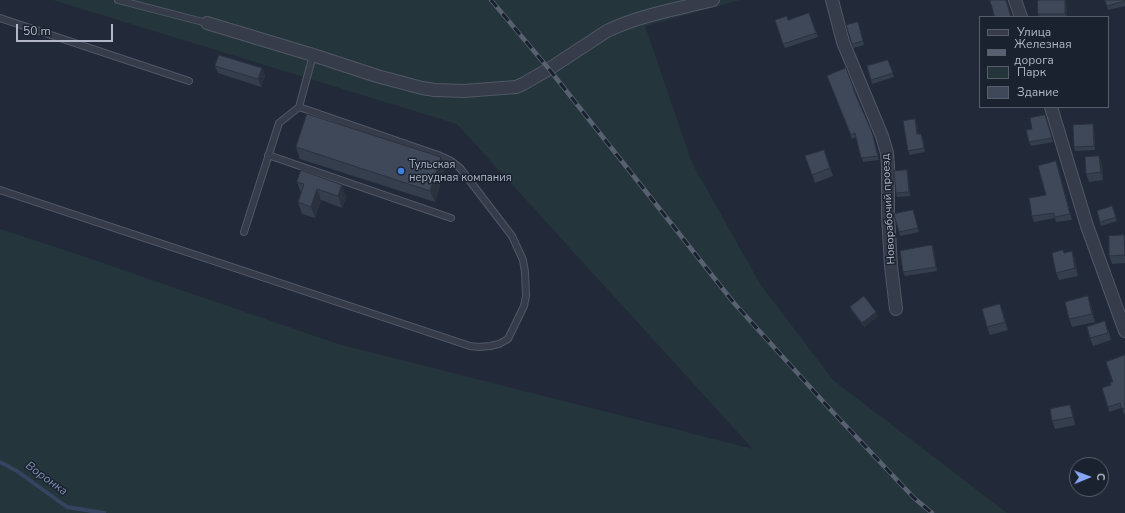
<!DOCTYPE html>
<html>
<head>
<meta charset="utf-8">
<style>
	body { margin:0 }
	#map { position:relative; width:1125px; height:513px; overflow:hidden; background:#222a3a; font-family:"Nunito Sans",sans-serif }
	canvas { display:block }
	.legend { position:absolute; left:979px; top:16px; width:130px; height:92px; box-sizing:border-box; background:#1b222f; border:1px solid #575e6b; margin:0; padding:5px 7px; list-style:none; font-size:12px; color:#b1b7c6 }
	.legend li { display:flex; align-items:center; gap:8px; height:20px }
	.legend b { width:20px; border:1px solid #575e6b }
	.north { position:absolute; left:1069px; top:457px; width:40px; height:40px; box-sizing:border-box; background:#1b222f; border:1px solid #575e6b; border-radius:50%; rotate:89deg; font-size:11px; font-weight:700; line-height:16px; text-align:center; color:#b1b7c6 }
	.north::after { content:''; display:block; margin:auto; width:14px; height:18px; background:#86a7f6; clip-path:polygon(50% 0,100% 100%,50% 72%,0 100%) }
	.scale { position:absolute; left:16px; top:24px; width:97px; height:18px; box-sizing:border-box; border:2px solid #b1b7c6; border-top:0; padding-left:5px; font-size:12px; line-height:14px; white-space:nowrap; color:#b1b7c6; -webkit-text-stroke:3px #1b222f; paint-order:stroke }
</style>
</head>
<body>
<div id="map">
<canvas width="1125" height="513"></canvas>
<ul class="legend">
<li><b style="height:5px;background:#363c4a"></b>Улица</li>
<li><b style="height:5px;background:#586071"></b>Железная дорога</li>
<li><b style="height:11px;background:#24363b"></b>Парк</li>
<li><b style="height:11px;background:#3e4859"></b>Здание</li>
</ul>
<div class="north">С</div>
<div class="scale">50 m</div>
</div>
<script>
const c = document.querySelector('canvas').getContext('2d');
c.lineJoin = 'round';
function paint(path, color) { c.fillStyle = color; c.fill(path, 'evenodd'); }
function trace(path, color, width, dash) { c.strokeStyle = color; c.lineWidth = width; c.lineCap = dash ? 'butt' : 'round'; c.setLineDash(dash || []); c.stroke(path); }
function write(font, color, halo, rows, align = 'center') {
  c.font = font + ' "Nunito Sans",sans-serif'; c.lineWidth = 3; c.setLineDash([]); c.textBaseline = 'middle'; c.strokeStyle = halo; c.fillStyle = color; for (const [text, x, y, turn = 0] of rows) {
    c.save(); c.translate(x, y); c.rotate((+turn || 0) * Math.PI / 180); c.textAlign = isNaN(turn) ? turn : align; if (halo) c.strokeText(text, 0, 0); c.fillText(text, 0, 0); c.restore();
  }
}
const green = new Path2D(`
	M 53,0 L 740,0 L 645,26 L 692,163 L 760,284 L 833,380 L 1007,513 L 0,513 L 0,229 L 85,257 L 338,344 L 753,449 L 457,124 Z`);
const stream = new Path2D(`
	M 0,462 L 17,471 L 67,507 L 104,513`);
const service = new Path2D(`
	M 118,0 L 207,23
	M 0,18 L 189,81
	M 268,155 L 451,218
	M 0,190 L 470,346 L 479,347 L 490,346 L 499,344 L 508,339 L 524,306 L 526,296 L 525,272 L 523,260 L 512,236 L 460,168 L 451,161 L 438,155 L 299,107 L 313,55
	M 244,232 L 279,123 L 299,107`);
const minor = new Path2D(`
	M 832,0 L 843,42 L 882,136 L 887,153 L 888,166 L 888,215 L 891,266 L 896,309
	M 1015,0 L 1021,17
	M 207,23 L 313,55 L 377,76 L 422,88 L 435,90 L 464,91 L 516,87 L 523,84 L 549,69 L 607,31 C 640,15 677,9 713,0
	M 1051,107 L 1087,226 L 1125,331`);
const rail = new Path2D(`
	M 491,0 L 549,69 L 734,303 L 829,408 L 914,498 L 932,513`);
const wall = new Path2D(`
	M 1066,0 L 1067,17 L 1039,17 L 1038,14 Z
	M 1125,0 L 1125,6 L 1108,10 L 1107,6 Z
	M 809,13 L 818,37 L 785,48 L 783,44 L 788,20 Z
	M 846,25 L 859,26 L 864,45 L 853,48 Z
	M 888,60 L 894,77 L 872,84 L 867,66 Z
	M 215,66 L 262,68 L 265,76 L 261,87 L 218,73 Z
	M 846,68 L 856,93 L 855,93 L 873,136 L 879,160 L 863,162 L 856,137 L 852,139 L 827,76 Z
	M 915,119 L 917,123 L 918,134 L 921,134 L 923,138 L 925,152 L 910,155 L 908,151 Z
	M 1047,119 L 1053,142 L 1031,146 L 1029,142 L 1032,129 Z
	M 1094,128 L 1095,150 L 1075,151 L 1074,147 Z
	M 296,147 L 441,157 L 445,169 L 435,202 L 300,159 Z
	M 824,150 L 833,176 L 815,183 L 805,156 Z
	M 1099,156 L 1102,164 L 1103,180 L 1089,182 L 1086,174 Z
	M 1056,161 L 1072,220 L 1056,222 L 1055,218 L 1034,222 L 1032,216 L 1046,195 Z
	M 907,170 L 908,174 L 910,196 L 897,197 L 896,193 Z
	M 297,182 L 342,185 L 346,197 L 342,208 L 321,200 L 315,218 L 302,214 L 298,202 L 301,193 Z
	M 1112,206 L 1117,221 L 1101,226 L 1097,211 Z
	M 913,210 L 919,232 L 900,236 L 899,232 Z
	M 1124,235 L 1125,238 L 1125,263 L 1112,264 L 1109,256 Z
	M 934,249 L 937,271 L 905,276 L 903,272 Z
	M 1072,251 L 1075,259 L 1078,276 L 1059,280 L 1056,273 L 1064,253 Z
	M 1000,304 L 1008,330 L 990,335 L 987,327 Z
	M 1091,304 L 1095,322 L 1072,327 L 1069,319 Z
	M 850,307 L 878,316 L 864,327 L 852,311 Z
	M 1108,329 L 1111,340 L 1093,346 L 1090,338 Z
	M 1125,355 L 1125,413 L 1124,414 L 1122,408 L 1109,412 L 1108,407 L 1111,385 Z
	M 1073,413 L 1075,425 L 1055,429 L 1052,421 Z`);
const shadedWall = new Path2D(`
	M 1006,0 L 1007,0 L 1012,17 L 1011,17 Z
	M 1065,0 L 1066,0 L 1067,17 L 1065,14 Z
	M 262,68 L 265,76 L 261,87 L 258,79 Z
	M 915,119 L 917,123 L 919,138 L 917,134 Z
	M 1093,124 L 1094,128 L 1095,150 L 1094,146 Z
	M 921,134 L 923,138 L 925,152 L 924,148 Z
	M 1099,156 L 1102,164 L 1103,180 L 1101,172 Z
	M 441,157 L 445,169 L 435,202 L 430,191 Z
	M 1056,161 L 1058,166 L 1072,220 L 1070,214 Z
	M 907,170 L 908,174 L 910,196 L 909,192 Z
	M 342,185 L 346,197 L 342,208 L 338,196 Z
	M 317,189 L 321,200 L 315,218 L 311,207 Z
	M 932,245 L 934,249 L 937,271 L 936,267 Z
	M 1072,251 L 1075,259 L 1078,276 L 1075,268 Z
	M 1088,296 L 1091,304 L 1095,322 L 1092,314 Z
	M 1000,304 L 1003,312 L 1008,330 L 1005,322 Z
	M 876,312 L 878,316 L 864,327 L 862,323 Z
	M 1070,405 L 1073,413 L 1075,425 Z`);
const building = new Path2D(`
	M 990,0 L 1006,0 L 1011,17 L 995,17 Z
	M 1038,0 L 1065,0 L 1065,14 L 1038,14 Z
	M 1105,0 L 1125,0 L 1125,1 L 1107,6 Z
	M 809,13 L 816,33 L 783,44 L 775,20 L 787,16 L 788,20 Z
	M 858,22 L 863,41 L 852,44 L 846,25 Z
	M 219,55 L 262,68 L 258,79 L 215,66 Z
	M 888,60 L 893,73 L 871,80 L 867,66 Z
	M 846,68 L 854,89 L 853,89 L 872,132 L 878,156 L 861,158 L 855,133 L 851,135 L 827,76 Z
	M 307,114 L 441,157 L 430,191 L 296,147 Z
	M 1045,115 L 1052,138 L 1029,142 L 1026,130 L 1032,129 L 1030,118 Z
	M 915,119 L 917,134 L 921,134 L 924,148 L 908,151 L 903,121 Z
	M 1093,124 L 1094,146 L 1074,147 L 1073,125 Z
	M 824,150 L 830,168 L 812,175 L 805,156 Z
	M 1099,156 L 1101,172 L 1086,174 L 1085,157 Z
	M 1056,161 L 1070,214 L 1054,217 L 1054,213 L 1032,216 L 1029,198 L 1046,195 L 1038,166 Z
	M 301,170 L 342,185 L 338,196 L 317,189 L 311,207 L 298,202 L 304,184 L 297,182 Z
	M 907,170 L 909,192 L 896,193 L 894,171 Z
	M 1112,206 L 1116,217 L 1100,222 L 1097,211 Z
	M 913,210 L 918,228 L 899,232 L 894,214 Z
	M 1124,235 L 1125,255 L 1109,256 L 1109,236 Z
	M 932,245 L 936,267 L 903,272 L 900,251 Z
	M 1063,250 L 1064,253 L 1072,251 L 1075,268 L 1056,273 L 1052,253 Z
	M 864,296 L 876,312 L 862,323 L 850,307 Z
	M 1088,296 L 1092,314 L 1069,319 L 1065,302 Z
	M 1000,304 L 1005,322 L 987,327 L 982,309 Z
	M 1105,321 L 1108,333 L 1090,338 L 1087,327 Z
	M 1125,355 L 1125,408 L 1122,409 L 1120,403 L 1108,407 L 1102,388 L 1111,385 L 1110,382 L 1113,382 L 1106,362 Z
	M 1070,405 L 1073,417 L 1052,421 L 1050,409 Z`);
const markers = [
	[401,171,4,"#3f7fe0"]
];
const poiNames = [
	["Тульская",409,165],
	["нерудная компания",409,178]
];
const streetNames = [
	["Новорабочий проезд",889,209,-93]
];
const waterNames = [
	["Воронка",46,479,36]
];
paint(green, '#24363b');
trace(stream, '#364461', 4);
trace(service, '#515765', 8);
trace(minor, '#515765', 14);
trace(service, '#363c4a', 6);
trace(minor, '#363c4a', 12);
trace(rail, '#586071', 4.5);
trace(rail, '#1b222f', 3, [9]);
paint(wall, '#353e4d');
paint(shadedWall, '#2b323e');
paint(building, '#3e4859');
trace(building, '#2b323e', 1);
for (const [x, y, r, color] of markers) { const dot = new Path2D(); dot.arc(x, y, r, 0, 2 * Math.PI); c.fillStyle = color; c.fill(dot); trace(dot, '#1b222f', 1.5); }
write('11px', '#b1b7c6', '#1b222f', poiNames, 'left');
write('11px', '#b1b7c6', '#1b222f', streetNames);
write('italic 12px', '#798bae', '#1b222f', waterNames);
</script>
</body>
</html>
